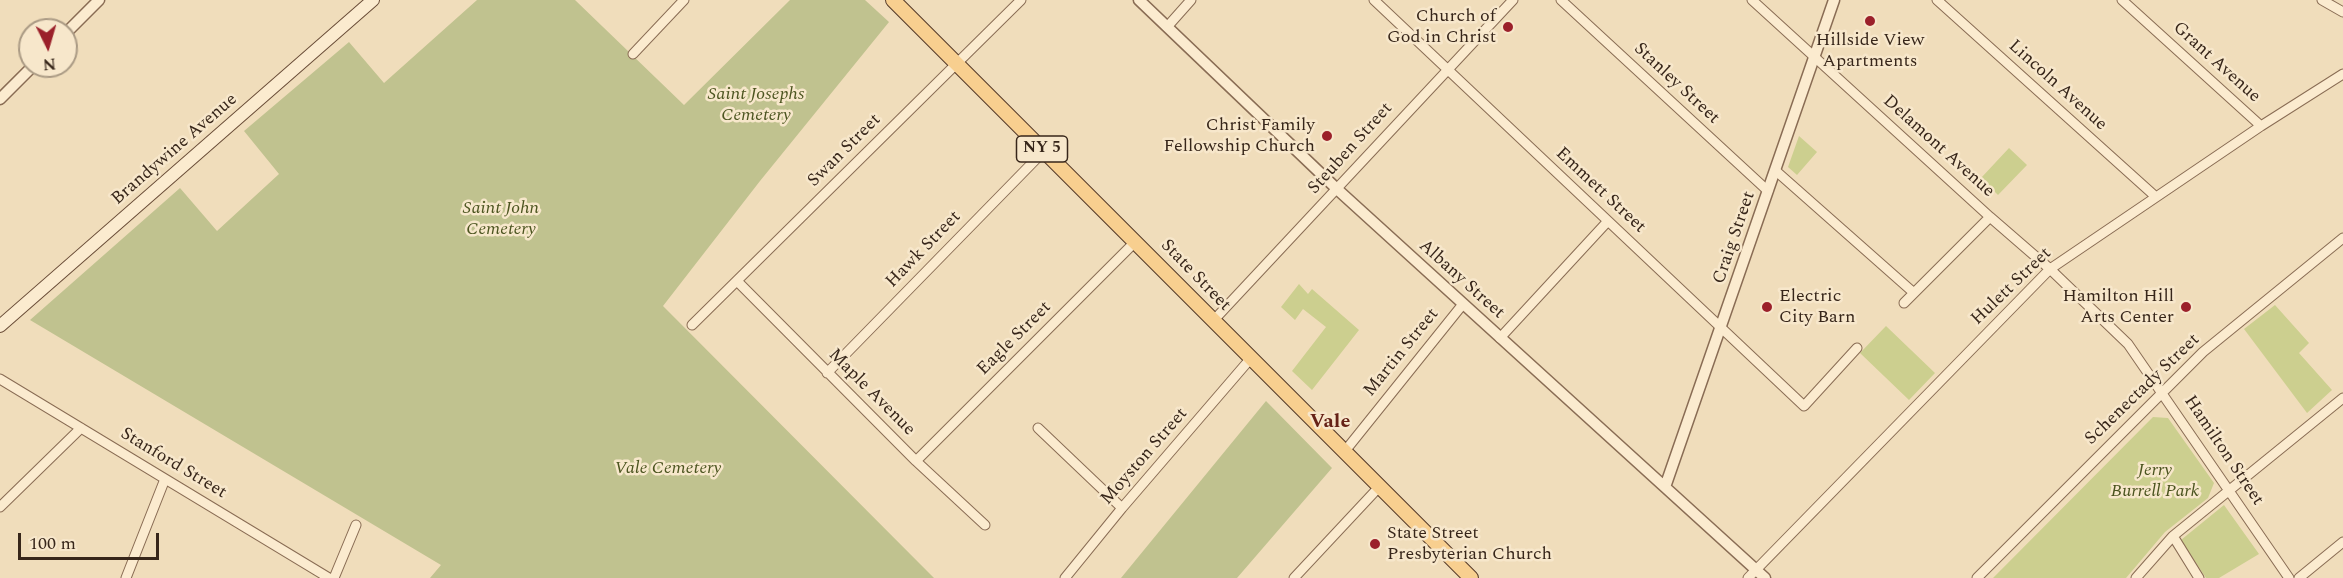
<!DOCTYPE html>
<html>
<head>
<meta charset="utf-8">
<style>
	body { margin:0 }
	#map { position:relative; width:2343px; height:578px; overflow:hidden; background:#f0ddbb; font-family:Spectral,serif }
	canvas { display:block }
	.north { position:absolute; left:18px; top:18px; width:60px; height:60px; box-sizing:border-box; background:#f7e7cb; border:2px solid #aa9a84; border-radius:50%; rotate:175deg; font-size:16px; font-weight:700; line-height:24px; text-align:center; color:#37261a }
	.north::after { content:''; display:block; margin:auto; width:21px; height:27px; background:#9b202a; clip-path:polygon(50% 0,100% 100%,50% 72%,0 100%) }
	.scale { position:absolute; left:18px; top:533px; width:141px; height:27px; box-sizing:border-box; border:3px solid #37261a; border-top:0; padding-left:8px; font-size:18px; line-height:21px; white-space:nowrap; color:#37261a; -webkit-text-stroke:4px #f7e7cb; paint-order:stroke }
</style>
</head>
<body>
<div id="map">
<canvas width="2343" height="578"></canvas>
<div class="north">N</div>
<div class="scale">100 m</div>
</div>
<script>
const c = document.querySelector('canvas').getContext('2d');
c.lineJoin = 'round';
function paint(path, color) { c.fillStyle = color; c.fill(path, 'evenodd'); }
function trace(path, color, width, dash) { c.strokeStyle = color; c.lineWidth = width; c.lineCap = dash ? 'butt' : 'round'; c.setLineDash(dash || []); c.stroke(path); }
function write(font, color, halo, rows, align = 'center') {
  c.font = font + ' Spectral,serif'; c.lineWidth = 5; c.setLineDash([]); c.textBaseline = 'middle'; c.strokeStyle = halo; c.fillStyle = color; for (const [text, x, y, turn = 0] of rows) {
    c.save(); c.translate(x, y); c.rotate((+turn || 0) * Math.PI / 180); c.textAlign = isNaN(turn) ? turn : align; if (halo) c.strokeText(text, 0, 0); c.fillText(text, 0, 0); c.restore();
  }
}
const green = new Path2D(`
	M 1799,136 L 1817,152 L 1797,175 L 1788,167 Z
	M 2009,148 L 2027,165 L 1998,195 L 1981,178 Z
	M 1299,284 L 1308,294 L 1312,289 L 1359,330 L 1312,390 L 1292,371 L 1326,327 L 1303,309 L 1295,320 L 1281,307 Z
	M 2275,305 L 2309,343 L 2299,353 L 2332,390 L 2307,413 L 2244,329 Z
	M 1886,326 L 1935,373 L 1909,400 L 1860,353 Z
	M 2153,417 L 2168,418 L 2214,483 L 2208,498 L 2165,532 L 2126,578 L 1993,578 Z
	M 2224,505 L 2259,554 L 2219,578 L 2206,578 L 2181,540 Z`);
const cemetery = new Path2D(`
	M 477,0 L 575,0 L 684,105 L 790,0 L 865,0 L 889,22 L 760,181 L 663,306 L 934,578 L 430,578 L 441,565 L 30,320 L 180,188 L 217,231 L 279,174 L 244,131 L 349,42 L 384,83 Z
	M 1266,401 L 1332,468 L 1237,578 L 1121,578 Z`);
const minor = new Path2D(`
	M 1374,0 L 1804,406 L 1857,348
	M 1561,0 L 1768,191
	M 1752,0 L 1990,217 L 2050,269 L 2128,344 L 2289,578
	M 1937,0 L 2156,197
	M 2122,0 L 2261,126
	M 2322,0 L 2343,12
	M 1167,27 L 1191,0
	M 633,54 L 684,0
	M 1776,171 L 1914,293
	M 737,281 L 916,461 L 985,525
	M 1904,303 L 1990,217
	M 1213,321 L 1513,0
	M 692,325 L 1021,0
	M 1500,338 L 1608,221
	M 827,373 L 1044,151
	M 0,379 L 329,578
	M 1038,428 L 1122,508
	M 1345,451 L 1463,304
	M 916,461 L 1136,241
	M 0,507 L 81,428
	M 2173,536 L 2199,578
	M 126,578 L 165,479
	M 334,578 L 356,525
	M 1065,578 L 1122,508 L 1251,358
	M 1294,578 L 1380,486
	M 1748,578 L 2050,269 L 2261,126 L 2343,74
	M 1977,578 L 2203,352 L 2343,238
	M 2136,578 L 2173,536 L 2343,398
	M 2299,578 L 2343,542`);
const tertiary = new Path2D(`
	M 1139,0 L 1338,190 L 1765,578
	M 66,33 L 99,0
	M 0,99 L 33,66
	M 1665,487 L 1834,0`);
const secondary = new Path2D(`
	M 0,326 L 373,0`);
const primary = new Path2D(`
	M 893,0 L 1471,578`);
const markers = [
	[1870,21,6,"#9b202a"],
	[1508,27,6,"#9b202a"],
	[1327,136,6,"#9b202a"],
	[1767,307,6,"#9b202a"],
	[2186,307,6,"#9b202a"],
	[1375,544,6,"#9b202a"]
];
const shields = [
	[1042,149,51]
];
const shieldNames = [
	["NY 5",1042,149]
];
const poiNames = [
	["Church of",1496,17],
	["God in Christ",1496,38],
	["Hillside View",1870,41,"center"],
	["Apartments",1870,62,"center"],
	["Christ Family",1315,126],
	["Fellowship Church",1315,147],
	["Electric",1779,297,"left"],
	["City Barn",1779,318,"left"],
	["Hamilton Hill",2174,297],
	["Arts Center",2174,318],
	["State Street",1387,534,"left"],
	["Presbyterian Church",1387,555,"left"]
];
const streetNames = [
	["Grant Avenue",2216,63,42],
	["Stanley Street",1676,84,43],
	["Lincoln Avenue",2057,86,42],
	["Delamont Avenue",1938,147,42],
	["Steuben Street",1351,149,-48],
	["Brandywine Avenue",175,150,-41],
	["Swan Street",845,151,-45],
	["Emmett Street",1600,191,43],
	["Craig Street",1735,238,-71],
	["Hawk Street",924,250,-46],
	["State Street",1195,276,46],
	["Albany Street",1461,280,42],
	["Hulett Street",2012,287,-44],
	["Eagle Street",1015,339,-45],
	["Martin Street",1402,353,-51],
	["Schenectady Street",2143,390,-44],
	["Maple Avenue",871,393,45],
	["Hamilton Street",2223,451,56],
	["Moyston Street",1145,457,-49],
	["Stanford Street",173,464,31]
];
const parkNames = [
	["Saint Josephs",756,95],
	["Cemetery",756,116],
	["Saint John",501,209],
	["Cemetery",501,230],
	["Vale Cemetery",668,469],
	["Jerry",2155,471],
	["Burrell Park",2155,492]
];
const neighbourhoodNames = [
	["Vale",1330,423]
];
paint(green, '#cccf8f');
paint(cemetery, '#c0c28f');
trace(minor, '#896c54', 11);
trace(tertiary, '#896c54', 13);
trace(secondary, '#6a4d38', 14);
trace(primary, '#563b29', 16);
trace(minor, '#fbebcf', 9);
trace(tertiary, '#fbebcf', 10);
trace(secondary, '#fbebcf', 12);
trace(primary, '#f8cf8f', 14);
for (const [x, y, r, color] of markers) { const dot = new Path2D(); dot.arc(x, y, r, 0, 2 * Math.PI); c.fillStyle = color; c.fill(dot); trace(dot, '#f7e7cb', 2); }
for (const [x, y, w] of shields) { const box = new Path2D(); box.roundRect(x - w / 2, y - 13, w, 26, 4.5); c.fillStyle = '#f7e7cb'; c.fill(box); trace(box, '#37261a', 1.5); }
write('bold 16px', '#37261a', null, shieldNames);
write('18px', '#37261a', '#f7e7cb', poiNames, 'right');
write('18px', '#37261a', '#f7e7cb', streetNames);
write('italic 18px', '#4b541f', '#f7e7cb', parkNames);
write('bold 20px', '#662217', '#f7e7cb', neighbourhoodNames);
</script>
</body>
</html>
